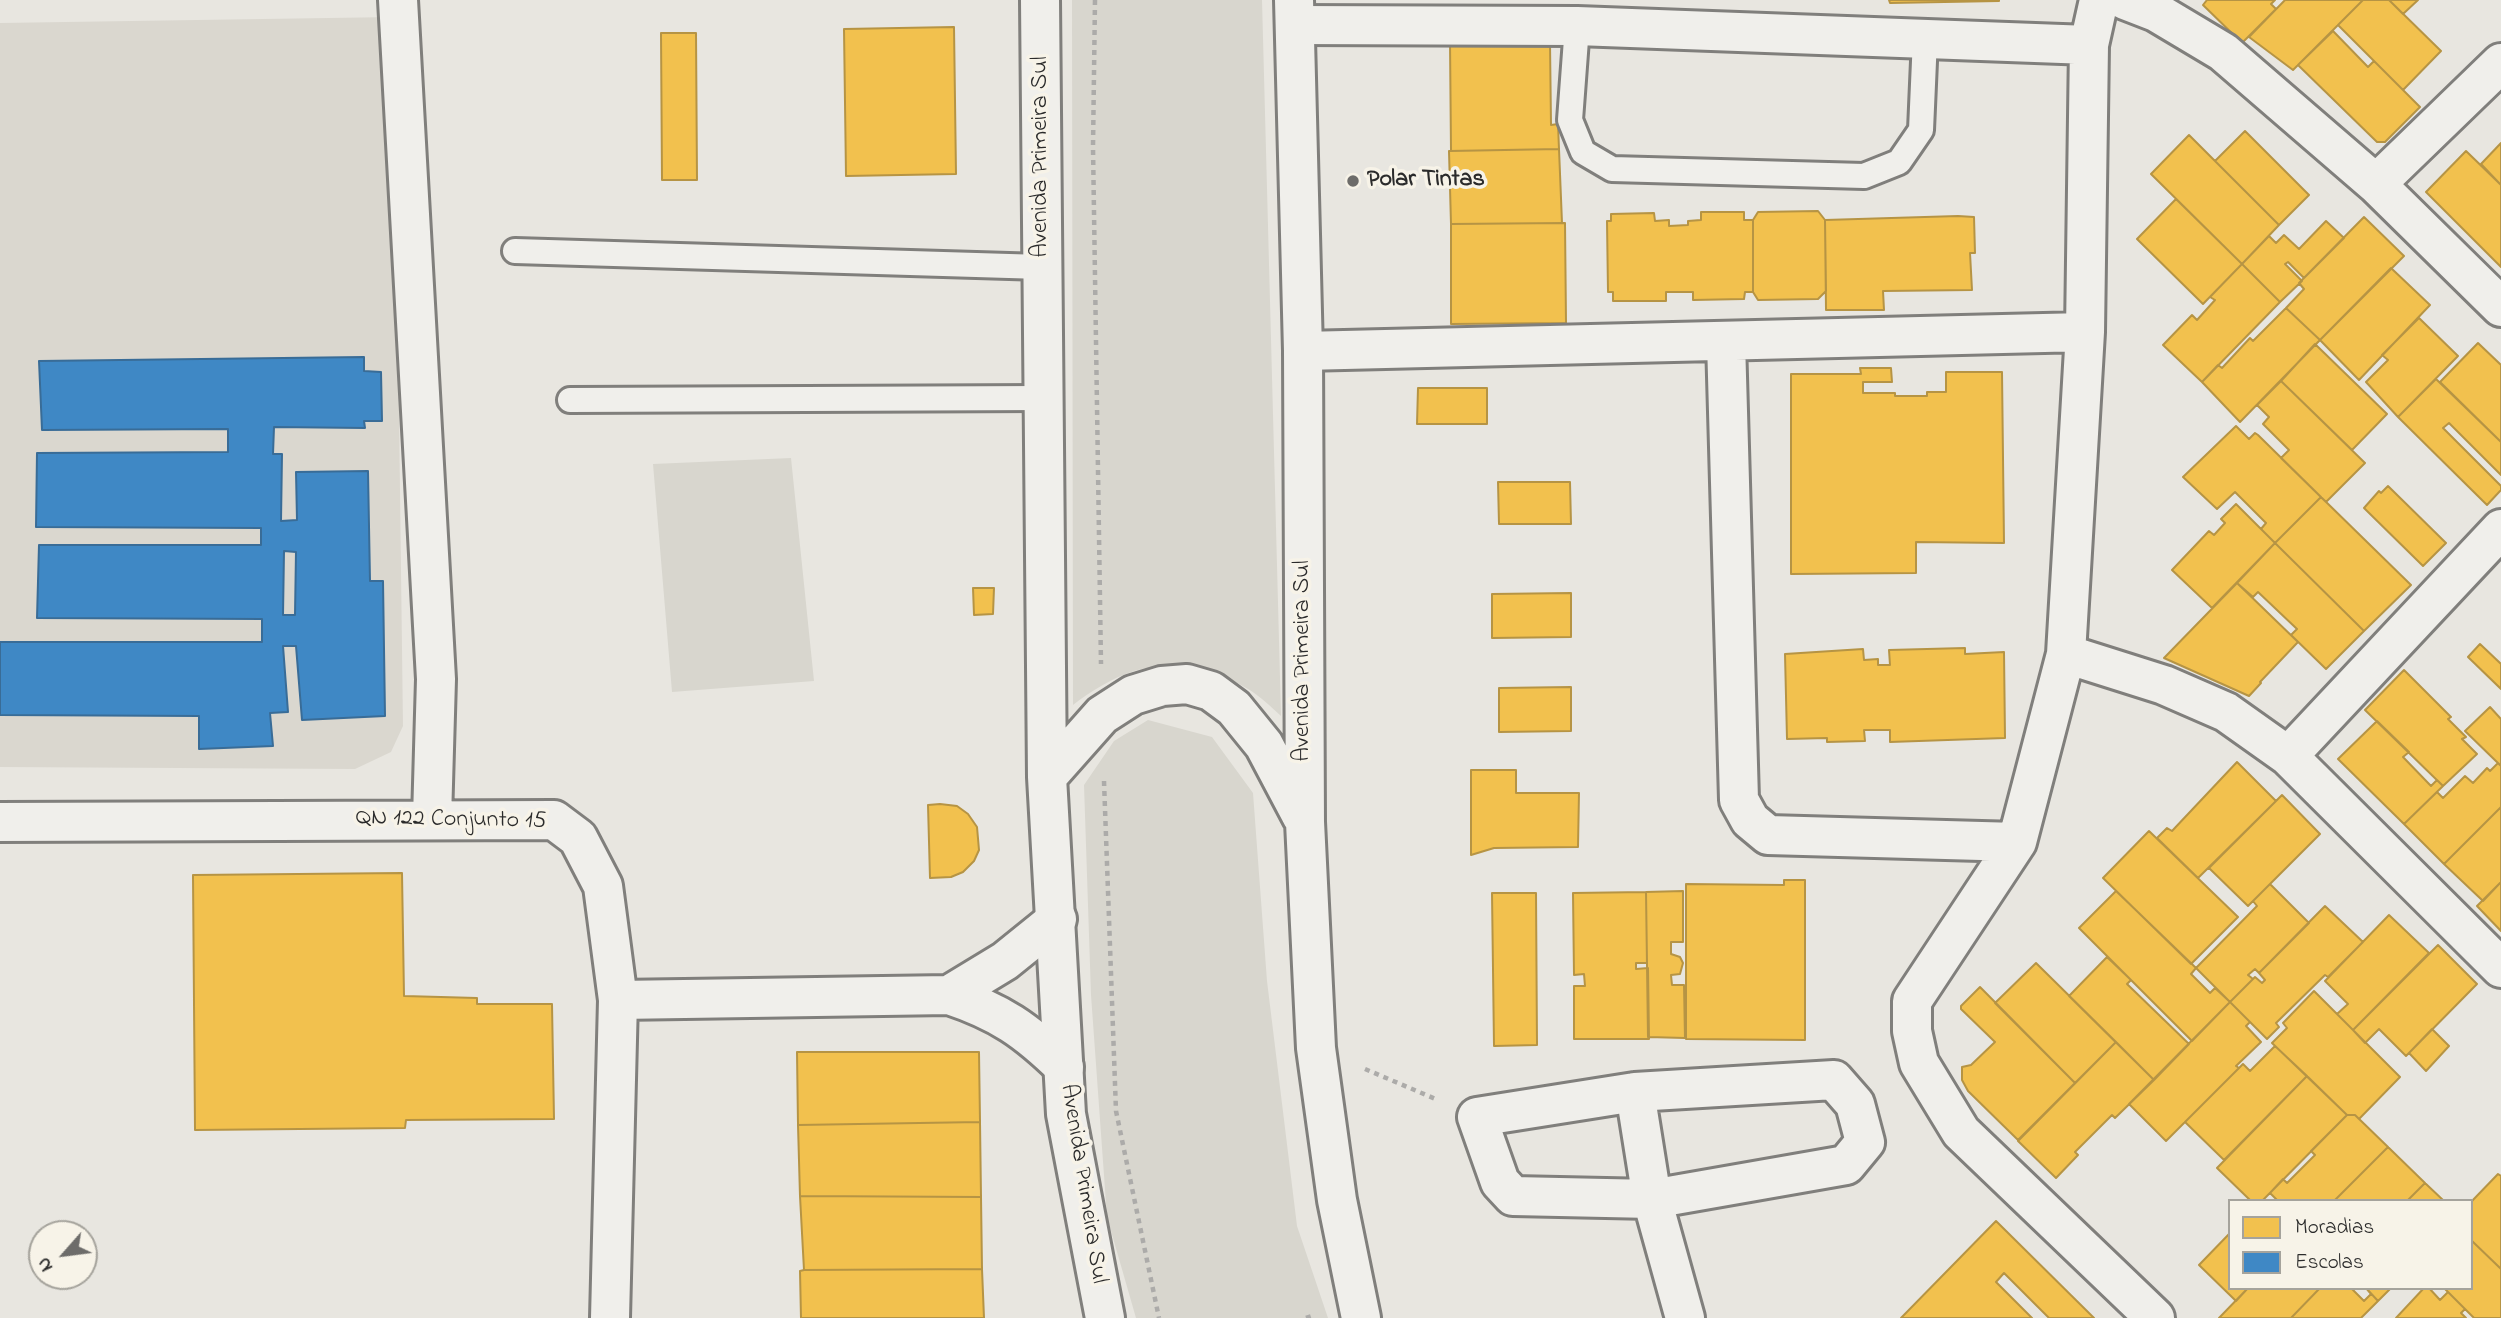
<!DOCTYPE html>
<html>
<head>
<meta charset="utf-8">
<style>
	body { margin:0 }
	#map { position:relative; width:2501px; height:1318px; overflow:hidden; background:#e8e6e0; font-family:"Indie Flower",sans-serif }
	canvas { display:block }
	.legend { position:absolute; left:2228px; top:1199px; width:245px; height:91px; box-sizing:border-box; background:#f7f3e8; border:2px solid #a5a39c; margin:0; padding:9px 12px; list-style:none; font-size:21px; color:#2b2b2b }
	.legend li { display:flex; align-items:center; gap:14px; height:35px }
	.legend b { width:35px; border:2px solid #a5a39c }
	.north { position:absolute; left:28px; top:1220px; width:70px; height:70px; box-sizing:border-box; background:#f7f3e8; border:2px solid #a5a39c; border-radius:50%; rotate:242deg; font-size:19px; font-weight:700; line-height:28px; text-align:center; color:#2b2b2b }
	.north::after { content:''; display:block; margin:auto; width:24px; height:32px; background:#6d6c6a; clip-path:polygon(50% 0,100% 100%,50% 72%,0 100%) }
</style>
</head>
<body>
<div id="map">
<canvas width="2501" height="1318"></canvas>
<ul class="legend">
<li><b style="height:19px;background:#f2c14e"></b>Moradias</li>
<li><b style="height:19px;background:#3f88c5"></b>Escolas</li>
</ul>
<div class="north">N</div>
</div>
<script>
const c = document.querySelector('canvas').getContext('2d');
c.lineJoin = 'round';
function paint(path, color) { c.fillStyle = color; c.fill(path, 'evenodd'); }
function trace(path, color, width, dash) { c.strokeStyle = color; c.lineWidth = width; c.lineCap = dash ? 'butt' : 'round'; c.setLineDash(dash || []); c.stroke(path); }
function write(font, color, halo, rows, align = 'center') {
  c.font = font + ' "Indie Flower",sans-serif'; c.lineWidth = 7; c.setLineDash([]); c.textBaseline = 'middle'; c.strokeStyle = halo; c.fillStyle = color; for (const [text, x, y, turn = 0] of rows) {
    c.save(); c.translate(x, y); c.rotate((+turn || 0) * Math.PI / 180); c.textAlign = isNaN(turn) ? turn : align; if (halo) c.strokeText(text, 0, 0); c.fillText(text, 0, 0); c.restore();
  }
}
const built = new Path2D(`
	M 394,17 L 403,726 L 391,752 L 355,769 L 0,767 L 0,23 Z`);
const green = new Path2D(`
	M 1072,0 L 1262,0 L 1281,716 C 1271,707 1260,696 1248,689 C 1217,670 1169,661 1134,671 C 1112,678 1091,691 1073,705 Z
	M 791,458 L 814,681 L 672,692 L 653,464 Z
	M 1148,720 L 1212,737 L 1253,793 L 1267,981 L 1297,1226 L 1328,1318 L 1136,1318 L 1107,1217 L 1091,995 L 1084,785 L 1114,741 Z`);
const homes = new Path2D(`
	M 1889,0 L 1999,0 L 1999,1 L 1890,3 Z
	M 2207,0 L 2275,0 L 2271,4 L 2276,9 L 2242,43 L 2203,5 Z
	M 2285,0 L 2363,0 L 2293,70 L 2249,37 Z
	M 2363,0 L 2389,0 L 2441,51 L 2403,90 L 2338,25 Z
	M 2389,0 L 2418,0 L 2403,14 Z
	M 954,27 L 956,174 L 846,176 L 844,29 Z
	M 2333,31 L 2368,67 L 2374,61 L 2420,107 L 2385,142 L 2377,142 L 2298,65 Z
	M 661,33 L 696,33 L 697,180 L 662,180 Z
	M 1450,42 L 1550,43 L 1551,125 L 1558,124 L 1559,149 L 1451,151 Z
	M 2245,131 L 2309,195 L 2279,225 L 2215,161 Z
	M 2189,135 L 2279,225 L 2242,264 L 2151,174 Z
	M 2501,143 L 2501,185 L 2481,164 Z
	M 1559,149 L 1562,223 L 1451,224 L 1449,151 Z
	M 2466,151 L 2501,185 L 2501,267 L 2426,192 Z
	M 2176,199 L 2242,264 L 2203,304 L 2137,239 Z
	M 1818,211 L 1825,220 L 1826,291 L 1818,299 L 1758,300 L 1753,292 L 1753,220 L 1758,212 Z
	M 1701,212 L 1744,212 L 1744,220 L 1753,220 L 1753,292 L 1745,292 L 1744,299 L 1693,300 L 1693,292 L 1666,292 L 1666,301 L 1613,301 L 1613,292 L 1608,292 L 1607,221 L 1611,221 L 1611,214 L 1654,213 L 1655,221 L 1669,220 L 1669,226 L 1688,225 L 1688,221 L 1701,220 Z
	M 1958,216 L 1974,217 L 1975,253 L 1970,253 L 1972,290 L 1883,291 L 1884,310 L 1826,310 L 1825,220 Z
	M 2364,217 L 2404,256 L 2320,340 L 2286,308 L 2304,289 L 2299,283 Z
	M 2326,221 L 2344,238 L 2304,278 L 2288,262 L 2285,264 L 2302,281 L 2280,302 L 2242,264 L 2269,236 L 2276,243 L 2284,235 L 2299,249 Z
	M 1565,223 L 1566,323 L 1451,324 L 1451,224 Z
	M 2242,264 L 2280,302 L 2202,382 L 2163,345 L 2192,315 L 2197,320 L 2215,300 L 2210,297 Z
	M 2391,268 L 2430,305 L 2359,380 L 2320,340 Z
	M 2286,308 L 2320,340 L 2240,422 L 2202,382 L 2218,365 L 2222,368 L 2250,338 L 2253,341 Z
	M 2419,318 L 2458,356 L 2398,417 L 2366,382 L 2388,360 L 2382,355 Z
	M 2478,343 L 2501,365 L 2501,442 L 2440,382 Z
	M 2315,344 L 2387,414 L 2352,450 L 2281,381 Z
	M 1860,368 L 1891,368 L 1892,382 L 1863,382 L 1863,393 L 1895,393 L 1895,396 L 1927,396 L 1927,392 L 1946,392 L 1946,372 L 2002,372 L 2004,543 L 1916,542 L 1916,573 L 1791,574 L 1791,374 L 1861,374 Z
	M 2436,379 L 2501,442 L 2501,475 L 2449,423 L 2443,428 L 2501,486 L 2501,490 L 2487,505 L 2398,417 Z
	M 2281,381 L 2365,463 L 2326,502 L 2281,458 L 2289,450 L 2263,424 L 2269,417 L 2257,405 Z
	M 1418,388 L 1487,388 L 1487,424 L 1417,424 Z
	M 2236,426 L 2249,439 L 2255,433 L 2258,435 L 2321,497 L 2275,543 L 2261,529 L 2266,523 L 2235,492 L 2217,509 L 2183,477 Z
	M 1498,482 L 1570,482 L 1571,524 L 1499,524 Z
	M 2388,486 L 2446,543 L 2423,566 L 2364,508 L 2379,491 L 2381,493 Z
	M 2321,497 L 2411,585 L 2364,631 L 2275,543 Z
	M 2236,504 L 2275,543 L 2212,608 L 2172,570 L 2209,531 L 2214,535 L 2225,523 L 2221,519 Z
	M 2275,543 L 2364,631 L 2326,669 L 2291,635 L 2297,629 L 2258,592 L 2253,597 L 2237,583 Z
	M 2237,583 L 2298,642 L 2260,682 L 2261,683 L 2249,696 L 2164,658 Z
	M 973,588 L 994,588 L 993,614 L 974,615 Z
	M 1571,593 L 1571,637 L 1492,638 L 1492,594 Z
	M 2480,644 L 2501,664 L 2501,689 L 2468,657 Z
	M 1965,648 L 1965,654 L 2004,652 L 2005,738 L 1890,742 L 1890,730 L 1864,730 L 1865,741 L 1827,742 L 1827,738 L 1787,739 L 1785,654 L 1863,649 L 1864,660 L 1878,659 L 1878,665 L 1890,665 L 1889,650 Z
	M 2404,670 L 2451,717 L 2448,719 L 2466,737 L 2462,739 L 2477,754 L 2443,786 L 2365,710 Z
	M 1571,687 L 1571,731 L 1499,732 L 1499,688 Z
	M 2490,707 L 2501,719 L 2501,766 L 2465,731 Z
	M 2377,721 L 2409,752 L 2403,757 L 2431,786 L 2437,780 L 2443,786 L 2404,824 L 2338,759 Z
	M 2237,762 L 2276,801 L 2198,878 L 2157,838 L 2167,828 L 2172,831 Z
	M 2498,763 L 2501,766 L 2501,807 L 2444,864 L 2404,824 L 2437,792 L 2443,798 L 2465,776 L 2473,783 L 2487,768 L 2490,771 Z
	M 1471,770 L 1516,770 L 1516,793 L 1579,793 L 1578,847 L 1494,848 L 1471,855 Z
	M 2282,795 L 2320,834 L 2248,906 L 2209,868 Z
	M 940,804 L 957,806 L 968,814 L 977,827 L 979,850 L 974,861 L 963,872 L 951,877 L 930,878 L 928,805 Z
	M 2501,807 L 2501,882 L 2483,901 L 2444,864 Z
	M 2149,831 L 2238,917 L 2191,964 L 2103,878 Z
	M 402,873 L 404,996 L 477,998 L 477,1004 L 552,1004 L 554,1119 L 406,1120 L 405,1128 L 195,1130 L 193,875 Z
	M 1784,880 L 1805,880 L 1805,1040 L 1686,1039 L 1686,884 L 1784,885 Z
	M 2501,882 L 2501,931 L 2477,906 Z
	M 2270,884 L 2309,923 L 2259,973 L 2255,969 L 2248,975 L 2253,979 L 2230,1002 L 2196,968 L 2257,906 L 2253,901 Z
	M 1683,891 L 1683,942 L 1671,942 L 1671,954 L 1680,957 L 1683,963 L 1680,974 L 1671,975 L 1672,985 L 1684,985 L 1685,1038 L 1648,1037 L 1646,892 Z
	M 2116,891 L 2196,968 L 2191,974 L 2210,993 L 2215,988 L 2230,1002 L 2192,1041 L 2079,928 Z
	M 1646,892 L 1647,963 L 1636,963 L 1636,969 L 1648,968 L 1649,1039 L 1574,1039 L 1574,986 L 1585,986 L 1584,974 L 1574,975 L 1573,893 Z
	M 1492,893 L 1536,893 L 1537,1045 L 1494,1046 Z
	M 2325,906 L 2363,942 L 2328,977 L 2325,975 L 2276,1023 L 2279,1027 L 2267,1039 L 2230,1002 L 2255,977 L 2262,983 L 2265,980 L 2259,973 Z
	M 2389,915 L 2429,953 L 2353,1030 L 2337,1014 L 2348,1004 L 2325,981 Z
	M 2438,945 L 2477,984 L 2406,1056 L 2379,1029 L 2365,1043 L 2353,1030 Z
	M 2107,957 L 2131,980 L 2127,984 L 2189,1044 L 2154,1080 L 2069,996 Z
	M 2036,963 L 2116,1042 L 2075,1083 L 1995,1003 Z
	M 1980,987 L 2075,1083 L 2018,1140 L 1968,1091 L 1962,1080 L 1962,1067 L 1971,1065 L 1995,1042 L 1961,1009 L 1961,1006 Z
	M 2314,991 L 2400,1077 L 2359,1119 L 2355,1115 L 2347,1115 L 2272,1043 L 2287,1028 L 2283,1023 Z
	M 2230,1002 L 2250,1022 L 2246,1026 L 2261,1042 L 2236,1066 L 2239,1068 L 2166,1141 L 2129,1104 Z
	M 2432,1029 L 2449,1046 L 2426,1071 L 2409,1053 Z
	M 2116,1042 L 2154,1080 L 2115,1118 L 2112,1115 L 2075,1152 L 2078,1155 L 2056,1178 L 2018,1141 Z
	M 2275,1046 L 2307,1076 L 2224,1160 L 2185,1122 L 2243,1064 L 2250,1071 Z
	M 797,1052 L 979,1052 L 980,1122 L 798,1125 Z
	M 2307,1076 L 2347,1115 L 2262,1201 L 2251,1201 L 2217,1168 Z
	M 2347,1115 L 2355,1115 L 2388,1147 L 2334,1201 L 2278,1201 L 2270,1193 L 2283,1179 L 2287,1183 L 2315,1155 L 2311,1151 Z
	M 980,1122 L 981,1197 L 800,1196 L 798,1125 Z
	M 2388,1147 L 2425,1183 L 2407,1201 L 2334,1201 Z
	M 2498,1174 L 2501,1176 L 2501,1269 L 2471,1240 L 2471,1202 Z
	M 2425,1183 L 2444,1201 L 2407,1201 Z
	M 800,1196 L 981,1197 L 982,1269 L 804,1270 Z
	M 1996,1221 L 2094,1318 L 2049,1318 L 2004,1273 L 1996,1282 L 2032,1318 L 1901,1318 Z
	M 2230,1233 L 2230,1288 L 2248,1288 L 2236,1301 L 2199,1265 Z
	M 2471,1240 L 2501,1269 L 2501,1318 L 2474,1318 L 2444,1288 L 2471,1288 Z
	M 982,1269 L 984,1318 L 801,1318 L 800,1271 L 804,1270 Z
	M 2248,1288 L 2320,1288 L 2291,1318 L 2219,1318 Z
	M 2320,1288 L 2351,1288 L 2364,1301 L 2371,1294 L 2366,1288 L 2378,1301 L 2361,1318 L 2291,1318 Z
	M 2366,1288 L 2391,1288 L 2378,1301 Z
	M 2424,1288 L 2429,1288 L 2440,1300 L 2448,1292 L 2465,1309 L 2461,1313 L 2466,1318 L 2396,1318 Z`);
const schools = new Path2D(`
	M 364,357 L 364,371 L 381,372 L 382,421 L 364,421 L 365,428 L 274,427 L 273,454 L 282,454 L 281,521 L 297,520 L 296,472 L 368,471 L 370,581 L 383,581 L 385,716 L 302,720 L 296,646 L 283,646 L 288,712 L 270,713 L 273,746 L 199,749 L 199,716 L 0,715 L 0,642 L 262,642 L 262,619 L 37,618 L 39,545 L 261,545 L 261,528 L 36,527 L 37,453 L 228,452 L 228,429 L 42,430 L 39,361 ZM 284,551 L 296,552 L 295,615 L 283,615 Z`);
const path = new Path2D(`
	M 1095,0 L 1093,147 L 1101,664
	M 1104,781 L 1116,1111 L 1159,1318
	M 1365,1069 L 1438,1100
	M 1306,1318 L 1315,1315`);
const service = new Path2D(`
	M 1577,26 L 1570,120 L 1583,152 L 1612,169 L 1864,176 L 1899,162 L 1921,130 L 1925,38
	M 515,251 L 1042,267
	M 570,400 L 1043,398`);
const minor = new Path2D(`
	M 398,0 L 436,679 L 432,819
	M 2099,0 L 2089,45 L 2085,332 L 2066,654 L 2017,842 L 1912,1001 L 1912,1031 L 1919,1063 L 1961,1132 L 2155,1318
	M 2125,0 L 2156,12 L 2223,52 L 2376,184 L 2501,307
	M 1295,25 L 1577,26 L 2089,45
	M 2376,184 L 2501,63
	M 1726,341 L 1739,800 L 1750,820 L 1768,835 L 2017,842
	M 1303,351 L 2085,332
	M 2066,654 L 2164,685 L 2226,712 L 2288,756 L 2501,968
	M 2288,756 L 2501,529
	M 0,822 L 554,820 L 578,838 L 603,886 L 618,1000 L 610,1318
	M 949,995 L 1005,961 L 1057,919
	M 618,1000 L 949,995 C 1000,1012 1026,1030 1064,1067
	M 1635,1092 L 1477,1117 L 1500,1182 L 1513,1196 L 1652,1199 L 1846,1165 L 1865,1142 L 1855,1104 L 1834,1080 L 1635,1092 L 1652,1199 L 1685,1318`);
const secondary = new Path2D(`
	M 1040,0 L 1047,777 L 1066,1114 L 1105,1318
	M 1294,0 L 1303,351 L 1305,822 L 1316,1048 L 1337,1200 L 1361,1318
	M 1047,777 L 1102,715 L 1133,695 L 1162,686 L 1187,684 L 1211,691 L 1234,708 L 1264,745 L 1302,817`);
const markers = [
	[1353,181,7,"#6d6c6a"]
];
const streetNames = [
	["Avenida Primeira Sul",1042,157,-90],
	["Avenida Primeira Sul",1304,661,-90],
	["QN 122 Conjunto 15",451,821,1],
	["Avenida Primeira Sul",1082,1184,81]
];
const poiNames = [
	["Polar Tintas",1367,181]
];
paint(built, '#dad7cf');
paint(green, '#d8d6ce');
paint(homes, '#f2c14e');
trace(homes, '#b69444', 2);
paint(schools, '#3f88c5');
trace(schools, '#396c97', 2);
trace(service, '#807f7c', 30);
trace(minor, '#807f7c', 44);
trace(secondary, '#807f7c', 44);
trace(path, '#acaba9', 4.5, [5, 5]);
trace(service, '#f0efeb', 24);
trace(minor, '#f0efeb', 38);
trace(secondary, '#f0efeb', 38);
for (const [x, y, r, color] of markers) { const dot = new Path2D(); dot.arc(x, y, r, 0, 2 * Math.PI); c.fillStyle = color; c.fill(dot); trace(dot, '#f7f3e8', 2.5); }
write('24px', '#2b2b2b', '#f7f3e8', streetNames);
write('bold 24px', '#2b2b2b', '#f7f3e8', poiNames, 'left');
</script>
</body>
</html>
